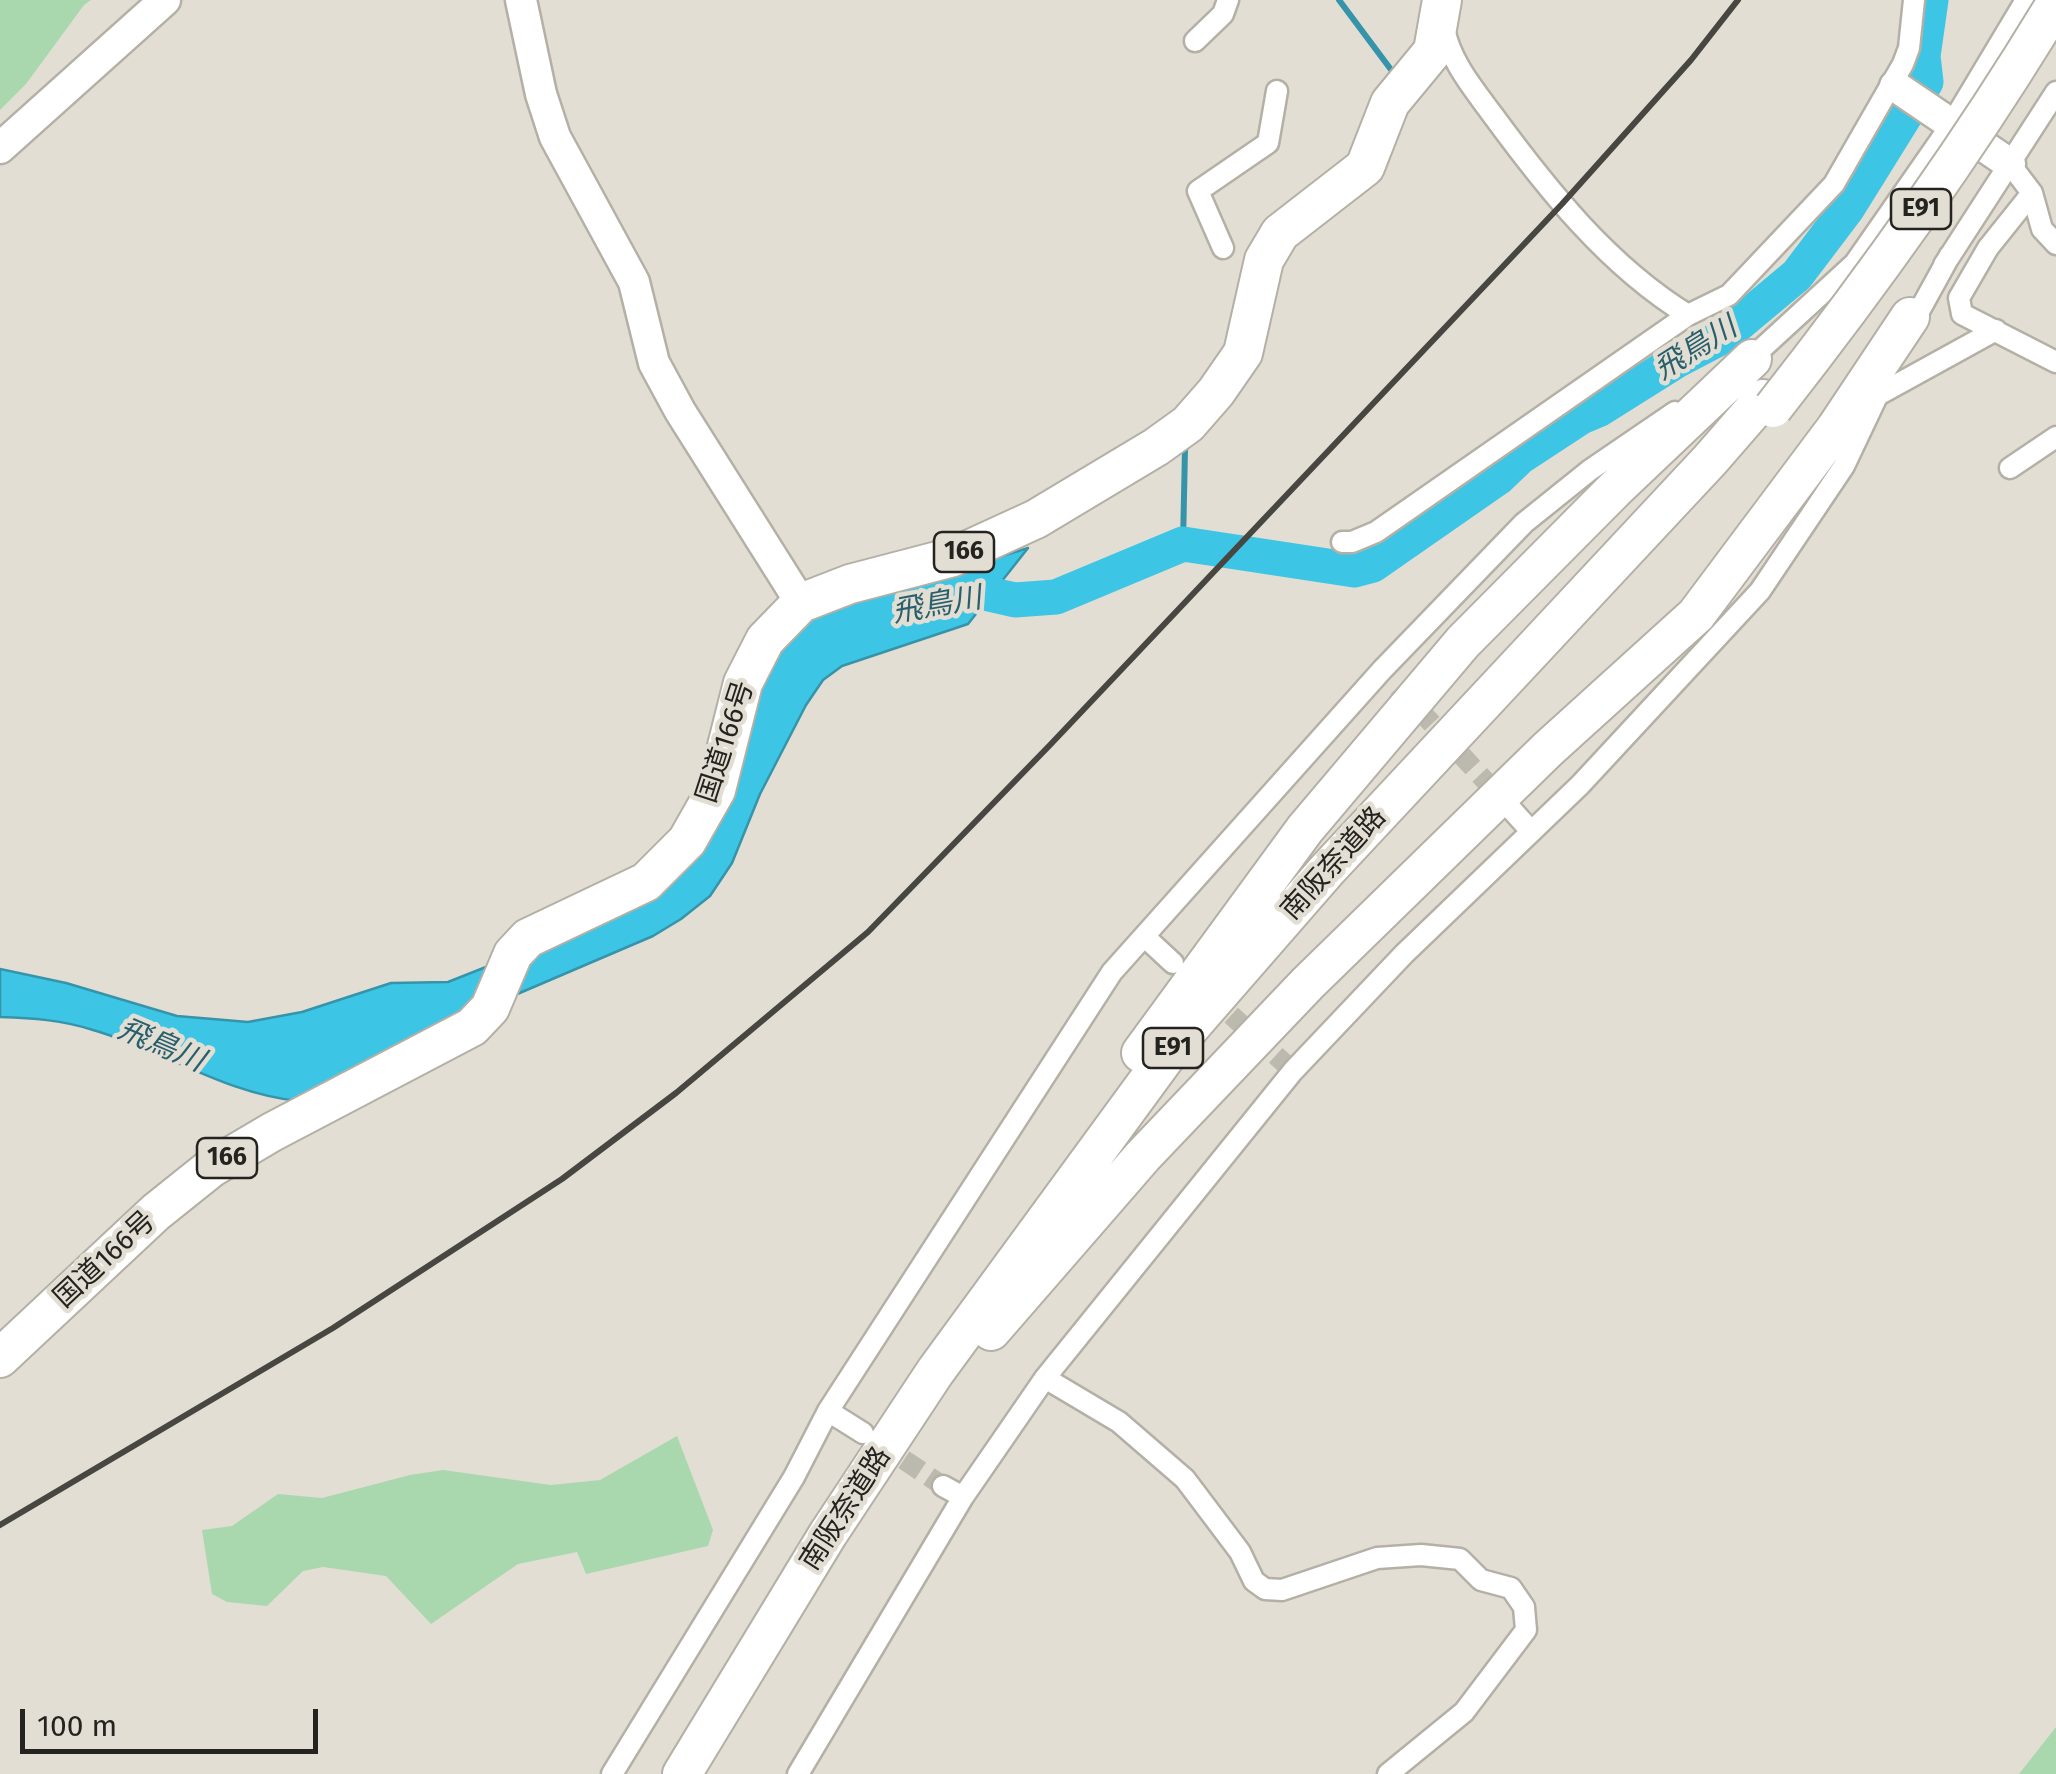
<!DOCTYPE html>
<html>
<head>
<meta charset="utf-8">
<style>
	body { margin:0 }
	#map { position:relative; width:2056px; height:1774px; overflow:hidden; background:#e2ded3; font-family:"Fira Sans",sans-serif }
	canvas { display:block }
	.scale { position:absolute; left:20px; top:1709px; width:298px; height:45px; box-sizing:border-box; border:5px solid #25231f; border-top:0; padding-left:12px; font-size:30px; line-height:35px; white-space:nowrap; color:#25231f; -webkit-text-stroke:8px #e2ded3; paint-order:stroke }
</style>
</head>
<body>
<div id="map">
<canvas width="2056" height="1774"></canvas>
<div class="scale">100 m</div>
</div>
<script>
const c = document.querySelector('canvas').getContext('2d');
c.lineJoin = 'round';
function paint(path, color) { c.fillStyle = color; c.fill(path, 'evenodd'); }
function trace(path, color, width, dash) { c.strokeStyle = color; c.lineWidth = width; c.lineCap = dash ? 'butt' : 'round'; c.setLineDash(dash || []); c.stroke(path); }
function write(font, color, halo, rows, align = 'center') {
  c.font = font + ' "Fira Sans","Noto Sans JP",sans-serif'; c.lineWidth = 9; c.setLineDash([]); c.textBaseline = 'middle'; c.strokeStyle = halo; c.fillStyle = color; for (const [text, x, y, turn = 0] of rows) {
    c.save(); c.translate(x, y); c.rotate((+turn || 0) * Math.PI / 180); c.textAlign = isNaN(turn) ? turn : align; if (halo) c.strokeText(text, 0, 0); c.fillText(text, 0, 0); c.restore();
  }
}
const green = new Path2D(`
	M 0,0 L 91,0 L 84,5 L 26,84 L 0,110 Z
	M 677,1436 L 713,1530 L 708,1546 L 586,1574 L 577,1552 L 518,1564 L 431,1624 L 386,1576 L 323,1567 L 303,1571 L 267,1606 L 227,1602 L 212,1594 L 202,1530 L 232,1526 L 278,1494 L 322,1498 L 410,1475 L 443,1470 L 551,1485 L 600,1480 Z
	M 2056,1727 L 2056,1774 L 2019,1774 Z`);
const water = new Path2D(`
	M 1028,548 L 968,624 L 842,666 L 823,680 L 806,705 L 760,794 L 732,863 L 710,896 L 681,919 L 653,936 L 508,998 L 299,1101 C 225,1094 163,1050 93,1030 C 62,1020 32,1018 0,1017 L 0,969 L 66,983 L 177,1016 L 248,1022 L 302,1012 L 391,983 L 448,982 L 549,942 L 635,901 L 762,669 L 807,616 Z`);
const stream = new Path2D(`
	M 1339,0 L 1395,75
	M 1183,544 L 1185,449 L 1189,444`);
const river = new Path2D(`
	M 947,602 L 980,592 L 1015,600 L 1056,597 L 1183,544 L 1354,570 L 1373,565 L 1498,478 L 1520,457 L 1581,417 L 1600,409 L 1678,360 L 1724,336 L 1797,275 L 1847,209 L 1926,82 L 1923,56 L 1931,0`);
const streetTunnel = new Path2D(`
	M 1398,687 L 1504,801
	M 1209,995 L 1293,1071
	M 879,1443 L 943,1486`);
const street = new Path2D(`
	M 1444,28 C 1450,61 1473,88 1492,114 C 1547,189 1608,266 1688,315
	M 1195,41 L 1223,14 L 1228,0
	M 2010,164 L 2032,193 L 1988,248 L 1959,298 L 1962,314 L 2056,362
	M 2032,193 L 2042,229 L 2056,244
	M 1223,248 L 1198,191 L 1268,143 L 1277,91
	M 1944,265 L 2056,92
	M 1911,326 L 1950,255
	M 1745,364 L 1855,263 L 1951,125 L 2026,0
	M 1878,395 L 1996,330
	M 2010,468 L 2056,437
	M 1342,542 L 1352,542 L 1376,532 L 1688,315 L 1729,295 L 1834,184 L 1903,64 L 1909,48 L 1914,0
	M 1512,810 L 1530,830
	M 1145,937 L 1173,963
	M 1045,1378 L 1119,1422 L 1185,1479 L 1240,1552 L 1254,1581 L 1265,1589 L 1282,1590 L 1377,1558 L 1421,1555 L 1460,1559 L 1481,1580 L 1511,1588 L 1524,1607 L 1526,1630 L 1464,1712 L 1388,1774
	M 828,1411 L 863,1433
	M 943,1486 L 963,1497
	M 612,1774 L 794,1477 L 828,1411 L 1112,972 L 1382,670 L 1524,523 L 1590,470 L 1675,412
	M 798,1774 L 963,1497 L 1045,1378 L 1293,1071 L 1404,954 L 1580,785 L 1760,591 L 1844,466 L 1881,388`);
const secondary = new Path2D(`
	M 521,0 L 541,94 L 555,137 L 634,282 L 654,363 L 680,411 L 801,603
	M 1895,86 L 2010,164
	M 0,148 L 165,0`);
const highway = new Path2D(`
	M 1141,1053 L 1305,829 L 1463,642 L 1615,489 L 1752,359
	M 991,1331 L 1143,1156 L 1308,983 L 1548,749 L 1696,615 L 1836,428 L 1910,317
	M 0,1358 L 156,1212 L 211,1168 L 272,1132 L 472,1027 L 490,1008 L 513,954 L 528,938 L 646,882 L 687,841 L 716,790 L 743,683 L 765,640 L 801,603 L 850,584 L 953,557 L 1036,519 L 1156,447 L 1188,424 L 1216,392 L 1243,353 L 1264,260 L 1280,233 L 1365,167 L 1390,103 L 1433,51 L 1442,0
	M 682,1774 L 828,1534 L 935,1372 L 1172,1048 L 1327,870 L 1710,460 L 1763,399`);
const rail = new Path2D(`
	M 0,1525 L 333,1328 L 562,1179 L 676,1093 L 868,932 L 1050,745 L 1562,204 L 1691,60 L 1738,0`);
const highwayBridge = new Path2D(`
	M 1773,408 C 1875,278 1971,144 2056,3`);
const shields = [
	[1921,209,60],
	[964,552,60],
	[1173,1048,60],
	[227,1158,60]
];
const shieldNames = [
	["E91",1921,209],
	["166",964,552],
	["E91",1173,1048],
	["166",227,1158]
];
const streetNames = [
	["国道166号",726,742,-72],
	["南阪奈道路",1334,864,-48],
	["国道166号",105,1260,-43],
	["南阪奈道路",846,1509,-57]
];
const waterNames = [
	["飛鳥川",1696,349,-32],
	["飛鳥川",937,606,-10],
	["飛鳥川",161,1046,23]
];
paint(green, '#aad8ae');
paint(water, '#3dc5e5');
trace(water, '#3694aa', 2.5);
trace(stream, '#3694aa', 6);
trace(river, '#3dc5e5', 35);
trace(streetTunnel, '#bcb9af', 20, [20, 10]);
trace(street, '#b4b0a5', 25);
trace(secondary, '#b4b0a5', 35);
trace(highway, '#b4b0a5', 42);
trace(street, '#fff', 20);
trace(secondary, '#fff', 30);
trace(highway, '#fff', 38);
trace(rail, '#484641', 6);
trace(highwayBridge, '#b4b0a5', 42, []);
trace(highwayBridge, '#fff', 38);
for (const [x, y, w] of shields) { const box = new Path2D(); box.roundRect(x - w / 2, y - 20, w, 40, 8); c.fillStyle = '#e2ded3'; c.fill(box); trace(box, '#25231f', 2.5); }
write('bold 25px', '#25231f', null, shieldNames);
write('28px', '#25231f', '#e2ded3', streetNames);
write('italic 30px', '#295f6c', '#e2ded3', waterNames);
</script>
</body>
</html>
